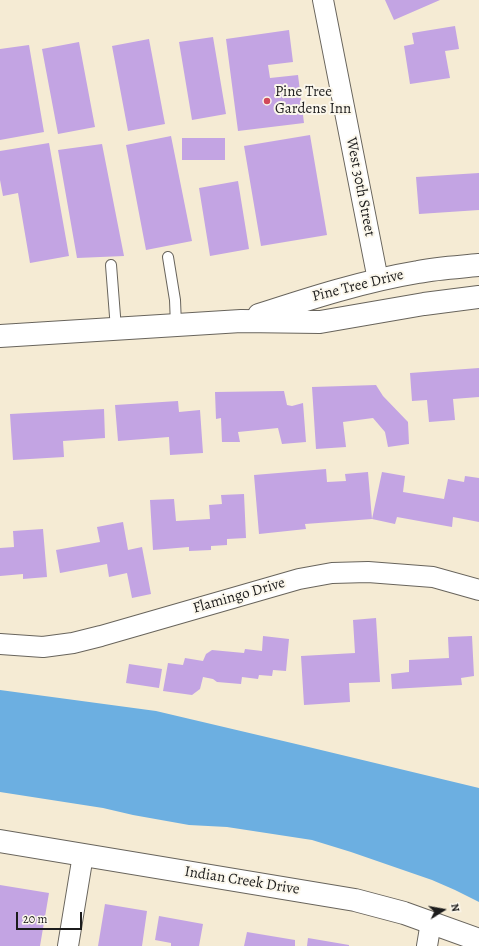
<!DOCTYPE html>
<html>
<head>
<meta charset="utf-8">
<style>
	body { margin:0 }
	#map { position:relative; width:479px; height:946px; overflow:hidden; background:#f5ebd4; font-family:Alegreya,serif }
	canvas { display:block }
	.north { position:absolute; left:423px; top:890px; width:40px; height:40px; -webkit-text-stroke:3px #fbf7ec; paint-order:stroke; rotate:79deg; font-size:11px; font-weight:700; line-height:16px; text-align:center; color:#1c1c1c }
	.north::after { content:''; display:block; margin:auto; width:14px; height:18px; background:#1c1c1c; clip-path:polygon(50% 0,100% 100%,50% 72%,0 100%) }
	.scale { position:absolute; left:16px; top:912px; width:66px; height:18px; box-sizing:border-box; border:2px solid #1c1c1c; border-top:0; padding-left:5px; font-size:12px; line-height:14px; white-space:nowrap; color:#1c1c1c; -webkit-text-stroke:3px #fbf7ec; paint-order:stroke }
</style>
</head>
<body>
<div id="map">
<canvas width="479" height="946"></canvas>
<div class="north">N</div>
<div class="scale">20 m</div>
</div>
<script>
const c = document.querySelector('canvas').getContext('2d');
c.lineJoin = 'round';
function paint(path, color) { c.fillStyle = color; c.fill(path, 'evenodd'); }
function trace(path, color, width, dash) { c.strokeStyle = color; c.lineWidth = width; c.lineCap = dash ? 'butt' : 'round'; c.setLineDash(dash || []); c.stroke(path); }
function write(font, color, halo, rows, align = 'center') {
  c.font = font + ' Alegreya,serif'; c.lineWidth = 4; c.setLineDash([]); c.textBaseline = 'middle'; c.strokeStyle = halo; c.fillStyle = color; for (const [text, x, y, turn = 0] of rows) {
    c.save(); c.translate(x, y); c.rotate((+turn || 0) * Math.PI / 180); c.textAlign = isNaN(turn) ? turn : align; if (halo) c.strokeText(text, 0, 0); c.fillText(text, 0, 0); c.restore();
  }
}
const water = new Path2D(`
	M 0,690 L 156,711 L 296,744 L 479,788 L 479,902 L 455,890 L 432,880 L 351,852 L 312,840 L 227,827 L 189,825 L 133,815 L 103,808 L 0,792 Z`);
const building = new Path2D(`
	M 385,0 L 440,0 L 394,20 Z
	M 455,26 L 459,49 L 445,51 L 450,78 L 410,84 L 404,46 L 414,44 L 412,33 Z
	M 289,30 L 293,62 L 268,65 L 270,78 L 298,75 L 304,123 L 238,131 L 226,39 Z
	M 213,37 L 226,114 L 192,120 L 179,42 Z
	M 149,39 L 165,124 L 128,131 L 112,46 Z
	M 79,42 L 95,127 L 58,134 L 42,49 Z
	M 29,45 L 44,132 L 0,140 L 0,49 Z
	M 310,135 L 327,235 L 261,246 L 244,146 Z
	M 171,136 L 192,241 L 146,250 L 126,145 Z
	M 182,138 L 225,138 L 225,160 L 182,160 Z
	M 49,143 L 69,256 L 30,263 L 18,193 L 3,196 L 0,180 L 0,151 Z
	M 102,144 L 124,256 L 77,258 L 58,150 Z
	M 479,173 L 479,210 L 419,214 L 416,177 Z
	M 238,181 L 249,249 L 210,256 L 199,188 Z
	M 479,368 L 479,397 L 453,399 L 455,420 L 429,422 L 427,400 L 412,401 L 410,373 Z
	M 376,385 L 383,396 L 408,422 L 409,444 L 388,447 L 385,432 L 373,418 L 343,422 L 346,447 L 316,449 L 312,387 Z
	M 284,391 L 287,405 L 292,406 L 303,403 L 306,442 L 282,444 L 278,428 L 238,432 L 240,442 L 222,442 L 221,418 L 216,419 L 215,392 Z
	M 178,401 L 179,412 L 200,410 L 203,453 L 170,455 L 169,437 L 118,441 L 115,405 Z
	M 104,409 L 105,438 L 63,441 L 64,457 L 13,460 L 10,414 Z
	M 326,469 L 327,482 L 346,481 L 345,474 L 368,472 L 372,519 L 382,472 L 405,476 L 403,492 L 444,499 L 448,479 L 464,482 L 465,476 L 479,478 L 479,522 L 453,517 L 452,527 L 397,517 L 395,524 L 372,519 L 305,524 L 306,529 L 259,534 L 254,475 Z
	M 244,494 L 246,538 L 227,539 L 227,545 L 211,546 L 211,550 L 189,551 L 189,547 L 153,550 L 150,500 L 174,499 L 176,521 L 210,519 L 209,505 L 222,504 L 221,495 Z
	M 123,522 L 128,550 L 142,547 L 151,594 L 132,598 L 127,573 L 109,577 L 107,564 L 60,573 L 56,550 L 100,542 L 97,527 Z
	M 43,529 L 47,577 L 23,579 L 23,574 L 0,576 L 0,548 L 14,547 L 13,531 Z
	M 376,618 L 380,682 L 349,683 L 350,702 L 304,705 L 301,656 L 355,653 L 353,620 Z
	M 263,636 L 289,639 L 286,671 L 273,670 L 272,676 L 259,675 L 258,679 L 242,677 L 241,684 L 217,682 L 213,679 L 203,677 L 200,689 L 192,695 L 163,691 L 168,663 L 183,665 L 185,658 L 203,661 L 206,654 L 212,650 L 244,653 L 245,649 L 262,651 Z
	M 472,636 L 474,676 L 461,678 L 462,685 L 392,689 L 391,674 L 409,672 L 409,660 L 449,658 L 448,637 Z
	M 129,664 L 162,669 L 159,688 L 126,683 Z
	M 0,885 L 49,893 L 40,946 L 0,946 Z
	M 105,904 L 147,911 L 142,946 L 98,946 Z
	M 159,916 L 203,924 L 199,946 L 171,946 L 171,943 L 155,940 Z
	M 247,932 L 295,940 L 295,946 L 244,946 Z
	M 308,938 L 349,945 L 349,946 L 307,946 Z`);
const service = new Path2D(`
	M 168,257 L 175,300 L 176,325
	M 111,265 L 116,329`);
const minor = new Path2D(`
	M 323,0 L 378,280
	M 0,644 L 43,647 L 73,643 L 101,636 L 299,579 L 332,573 L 368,572 L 433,577 L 479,590
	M 68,946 L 83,855
	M 427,946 L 431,922`);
const secondary = new Path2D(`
	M 259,315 C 311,298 364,281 418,272 C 438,268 459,267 479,265
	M 0,336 L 241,321 L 320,322 L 424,304 L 479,297`);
const primary = new Path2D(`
	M 0,841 L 355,900 L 404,913 L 479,940`);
const markers = [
	[267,101,4,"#d1495b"]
];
const poiNames = [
	["Pine Tree",275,92],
	["Gardens Inn",275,109]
];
const streetNames = [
	["West 30th Street",360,187,79],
	["Pine Tree Drive",358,286,-14],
	["Flamingo Drive",239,596,-16],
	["Indian Creek Drive",242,881,9]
];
paint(water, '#6cafe1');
paint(building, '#c3a4e3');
trace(service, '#68645c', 12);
trace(minor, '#68645c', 22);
trace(secondary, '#68645c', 24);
trace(primary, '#68645c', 24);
trace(service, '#fff', 10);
trace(minor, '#fff', 20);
trace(secondary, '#fff', 22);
trace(primary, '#fff', 22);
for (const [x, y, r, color] of markers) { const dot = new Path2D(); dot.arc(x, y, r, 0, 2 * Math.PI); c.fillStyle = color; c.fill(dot); trace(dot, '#fbf7ec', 1.5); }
write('15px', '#1c1c1c', '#fbf7ec', poiNames, 'left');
write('15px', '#1c1c1c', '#fbf7ec', streetNames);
</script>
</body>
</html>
